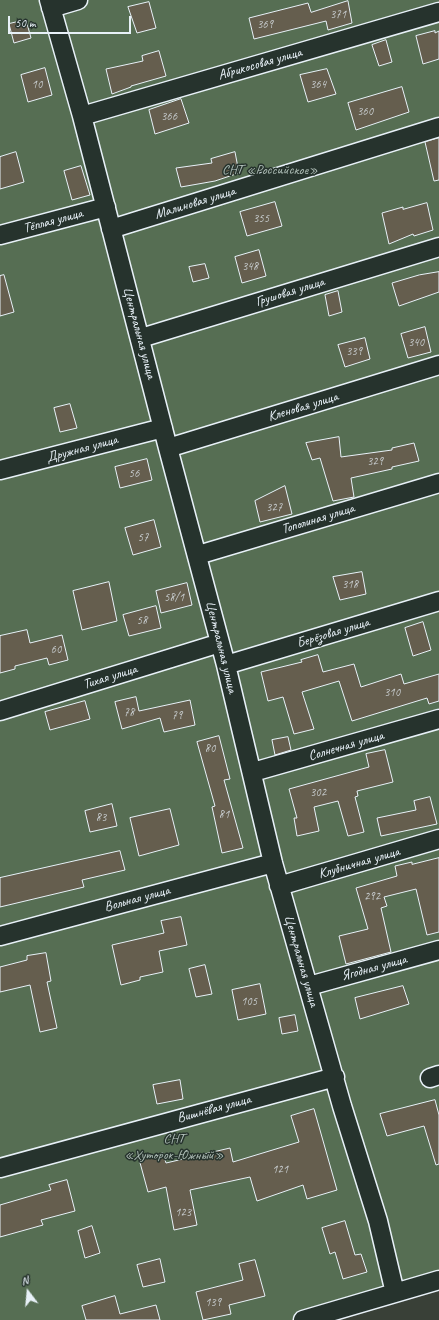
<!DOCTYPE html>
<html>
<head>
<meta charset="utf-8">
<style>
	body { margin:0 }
	#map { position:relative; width:439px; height:1320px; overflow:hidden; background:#394037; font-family:Caveat,sans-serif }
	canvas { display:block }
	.north { position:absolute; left:8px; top:1272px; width:40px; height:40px; -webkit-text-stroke:3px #26332d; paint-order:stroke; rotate:344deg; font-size:11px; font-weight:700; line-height:16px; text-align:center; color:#e8f1f8 }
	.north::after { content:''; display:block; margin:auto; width:14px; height:18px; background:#e8f1f8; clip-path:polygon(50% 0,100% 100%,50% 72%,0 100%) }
	.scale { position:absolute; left:8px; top:16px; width:123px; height:18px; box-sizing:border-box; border:2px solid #e8f1f8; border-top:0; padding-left:5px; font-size:12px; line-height:14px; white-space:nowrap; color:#e8f1f8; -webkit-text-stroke:3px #26332d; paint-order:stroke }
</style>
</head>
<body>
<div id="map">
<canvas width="439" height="1320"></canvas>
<div class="north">N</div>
<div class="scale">50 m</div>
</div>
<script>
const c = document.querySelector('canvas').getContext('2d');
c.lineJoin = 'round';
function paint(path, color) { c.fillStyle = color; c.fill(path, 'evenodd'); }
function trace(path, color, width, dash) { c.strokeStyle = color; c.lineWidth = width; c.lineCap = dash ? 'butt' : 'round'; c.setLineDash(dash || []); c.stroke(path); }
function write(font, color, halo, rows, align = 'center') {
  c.font = font + ' Caveat,sans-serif'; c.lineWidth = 3; c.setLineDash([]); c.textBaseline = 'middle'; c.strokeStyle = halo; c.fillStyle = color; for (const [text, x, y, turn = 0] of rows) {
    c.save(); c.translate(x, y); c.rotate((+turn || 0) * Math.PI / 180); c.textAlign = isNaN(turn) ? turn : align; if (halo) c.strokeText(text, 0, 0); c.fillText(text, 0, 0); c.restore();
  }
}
const green = new Path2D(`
	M 0,0 L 439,0 L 439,1280 L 303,1320 L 0,1320 Z`);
const building = new Path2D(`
	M 348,1 L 352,23 L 328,30 L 326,21 L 254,39 L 249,18 L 308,3 L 311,12 Z
	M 149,2 L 156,28 L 137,33 L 128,7 Z
	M 26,20 L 31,38 L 14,43 L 9,24 Z
	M 435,31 L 435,33 L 439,31 L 439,59 L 423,64 L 416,36 Z
	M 386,40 L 392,62 L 379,66 L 372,45 Z
	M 159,51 L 166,76 L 131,86 L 131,87 L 112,94 L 106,69 L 143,61 L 142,56 Z
	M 45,68 L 52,95 L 28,102 L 21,75 Z
	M 327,69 L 336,94 L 308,102 L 300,75 Z
	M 402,87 L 409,112 L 356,130 L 348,103 Z
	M 181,99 L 189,123 L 155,134 L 149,110 Z
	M 439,138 L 439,180 L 434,181 L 425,142 Z
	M 16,152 L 24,182 L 0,189 L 0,157 Z
	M 235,152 L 239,173 L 215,181 L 181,187 L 176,168 L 212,163 L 211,159 Z
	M 81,166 L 90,195 L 72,200 L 64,171 Z
	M 275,202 L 282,226 L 247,236 L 240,212 Z
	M 427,203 L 433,230 L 414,236 L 413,234 L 389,244 L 382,213 L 403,207 L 403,209 Z
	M 259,250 L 266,276 L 242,283 L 235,257 Z
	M 205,264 L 209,278 L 193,282 L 189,267 Z
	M 439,272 L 439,292 L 399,306 L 392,283 L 419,275 Z
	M 4,275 L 14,312 L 0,316 L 0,276 Z
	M 338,291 L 342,312 L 329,316 L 325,295 Z
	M 425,327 L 431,352 L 408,358 L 401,334 Z
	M 365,338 L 370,359 L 345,367 L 338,345 Z
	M 70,404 L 77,428 L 60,432 L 54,408 Z
	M 339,437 L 341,457 L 392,450 L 392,448 L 414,443 L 419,461 L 392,467 L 392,469 L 351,478 L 354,497 L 333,501 L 320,458 L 312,460 L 306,443 Z
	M 147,459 L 152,480 L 120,488 L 115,467 Z
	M 285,486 L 292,514 L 260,522 L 255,501 Z
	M 154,520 L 161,547 L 133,555 L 125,528 Z
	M 362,572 L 366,594 L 340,600 L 333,577 Z
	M 109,582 L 117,621 L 82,630 L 73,591 Z
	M 187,583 L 192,605 L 161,613 L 156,591 Z
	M 156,606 L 161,628 L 129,636 L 123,615 Z
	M 423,622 L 431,650 L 413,656 L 405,628 Z
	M 27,630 L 30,643 L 62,635 L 68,660 L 49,665 L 47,658 L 15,666 L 15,669 L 0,673 L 0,636 Z
	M 318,655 L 323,672 L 354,664 L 361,687 L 401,674 L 404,684 L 439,674 L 439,701 L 429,704 L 427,698 L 352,721 L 339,681 L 302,692 L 314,729 L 294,734 L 283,697 L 268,701 L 261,672 L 302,662 L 301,660 Z
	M 136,697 L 139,711 L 190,700 L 195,725 L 164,732 L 160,718 L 122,729 L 115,702 Z
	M 85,701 L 90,719 L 50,730 L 45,712 Z
	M 219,736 L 230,779 L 224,780 L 243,848 L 222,853 L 212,807 L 215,806 L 197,742 Z
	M 288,737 L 291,750 L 275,755 L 272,740 Z
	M 385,750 L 393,782 L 357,791 L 358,796 L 355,797 L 364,832 L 348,836 L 338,801 L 314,807 L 319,831 L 297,836 L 294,818 L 297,818 L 289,789 L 369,767 L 366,754 Z
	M 430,797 L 437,824 L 381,836 L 377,818 L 416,810 L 414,801 Z
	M 112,804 L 117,826 L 90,832 L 85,811 Z
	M 170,809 L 179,845 L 139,856 L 130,818 Z
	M 120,851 L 125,870 L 82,880 L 84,887 L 0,907 L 0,878 Z
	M 439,858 L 439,932 L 427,935 L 416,889 L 384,897 L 387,906 L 381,908 L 391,952 L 346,964 L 339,936 L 368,929 L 356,888 L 397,876 L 395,866 L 412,862 L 412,864 Z
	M 181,917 L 187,945 L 159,951 L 163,972 L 140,977 L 140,980 L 121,985 L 112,945 L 164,933 L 161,921 Z
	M 46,953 L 51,981 L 47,982 L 57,1028 L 40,1032 L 30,985 L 0,992 L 0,967 L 27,960 L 27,956 Z
	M 205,965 L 212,994 L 196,997 L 189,969 Z
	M 260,984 L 266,1014 L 238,1020 L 232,990 Z
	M 403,986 L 409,1004 L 360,1019 L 355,998 Z
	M 295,1015 L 298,1031 L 282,1034 L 279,1018 Z
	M 180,1080 L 183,1099 L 157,1104 L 153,1085 Z
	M 435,1100 L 439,1115 L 439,1164 L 436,1165 L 424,1126 L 387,1136 L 380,1114 Z
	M 314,1109 L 337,1190 L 307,1199 L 303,1185 L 257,1201 L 250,1177 L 190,1190 L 197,1225 L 174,1230 L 166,1187 L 148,1192 L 139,1159 L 163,1153 L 166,1163 L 230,1148 L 233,1162 L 299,1142 L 291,1116 Z
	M 67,1180 L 75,1211 L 41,1220 L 43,1225 L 0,1237 L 0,1205 L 51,1190 L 49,1185 Z
	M 345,1221 L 355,1255 L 361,1254 L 367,1272 L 343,1279 L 335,1252 L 330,1254 L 322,1228 Z
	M 92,1226 L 100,1253 L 85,1258 L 78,1231 Z
	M 160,1259 L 165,1282 L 143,1287 L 137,1265 Z
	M 255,1260 L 265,1296 L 229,1305 L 231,1314 L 203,1320 L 196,1292 L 243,1280 L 239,1264 Z
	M 115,1296 L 120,1314 L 156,1305 L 160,1320 L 86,1320 L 82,1306 Z`);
const street = new Path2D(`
	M 49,0 L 82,116 L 168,448 L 226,665 L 273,863 L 342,1106 L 378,1221 L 395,1293
	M 51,8 L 78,0
	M 82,116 L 439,12
	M 111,229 L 439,127
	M 0,235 L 106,207
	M 141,338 L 439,247
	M 168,448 L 439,365
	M 0,470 L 163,428
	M 198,555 L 439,483
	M 226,665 L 439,601
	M 0,711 L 220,643
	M 253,772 L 439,719
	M 279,886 L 439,839
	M 0,936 L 273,863
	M 309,986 L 439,950
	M 430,1078 L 439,1075
	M 0,1168 L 335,1077
	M 303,1320 L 439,1280`);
const numberNames = [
	["371",338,15],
	["369",265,25],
	["10",37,85],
	["364",318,85],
	["360",365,112],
	["366",169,117],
	["355",261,219],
	["348",250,267],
	["340",416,343],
	["339",354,352],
	["329",375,462],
	["56",134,474],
	["327",274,508],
	["57",143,538],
	["318",350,585],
	["58/1",174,598],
	["58",142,621],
	["60",56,650],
	["310",392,693],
	["78",129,713],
	["79",177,716],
	["80",210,749],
	["302",318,793],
	["81",224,815],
	["83",101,818],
	["292",372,897],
	["105",249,1002],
	["121",280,1170],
	["123",183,1213],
	["139",213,1303]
];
const streetNames = [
	["Абрикосовая улица",260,64,-16],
	["Малиновая улица",195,203,-17],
	["Тёплая улица",53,221,-15],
	["Грушовая улица",290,292,-17],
	["Центральная улица",139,333,75],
	["Кленовая улица",303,407,-17],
	["Дружная улица",82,449,-15],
	["Тополиная улица",318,519,-17],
	["Берёзовая улица",333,633,-17],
	["Центральная улица",221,647,76],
	["Тихая улица",110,677,-17],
	["Солнечная улица",346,746,-16],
	["Клубничная улица",359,863,-16],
	["Вольная улица",137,899,-15],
	["Центральная улица",301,961,74],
	["Ягодная улица",374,968,-15],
	["Вишнёвая улица",214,1109,-15]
];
const parkNames = [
	["СНТ «Российское»",270,170],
	["СНТ",174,1139],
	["«Хуторок-Южный»",174,1155]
];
paint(green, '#566e53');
paint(building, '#655e4e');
trace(building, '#e8f1f8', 1);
trace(street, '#e8f1f8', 21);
trace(street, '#26332d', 18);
write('12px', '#c7ccce', null, numberNames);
write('14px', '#e8f1f8', '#26332d', streetNames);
write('14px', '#aebdb6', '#26332d', parkNames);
</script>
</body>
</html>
